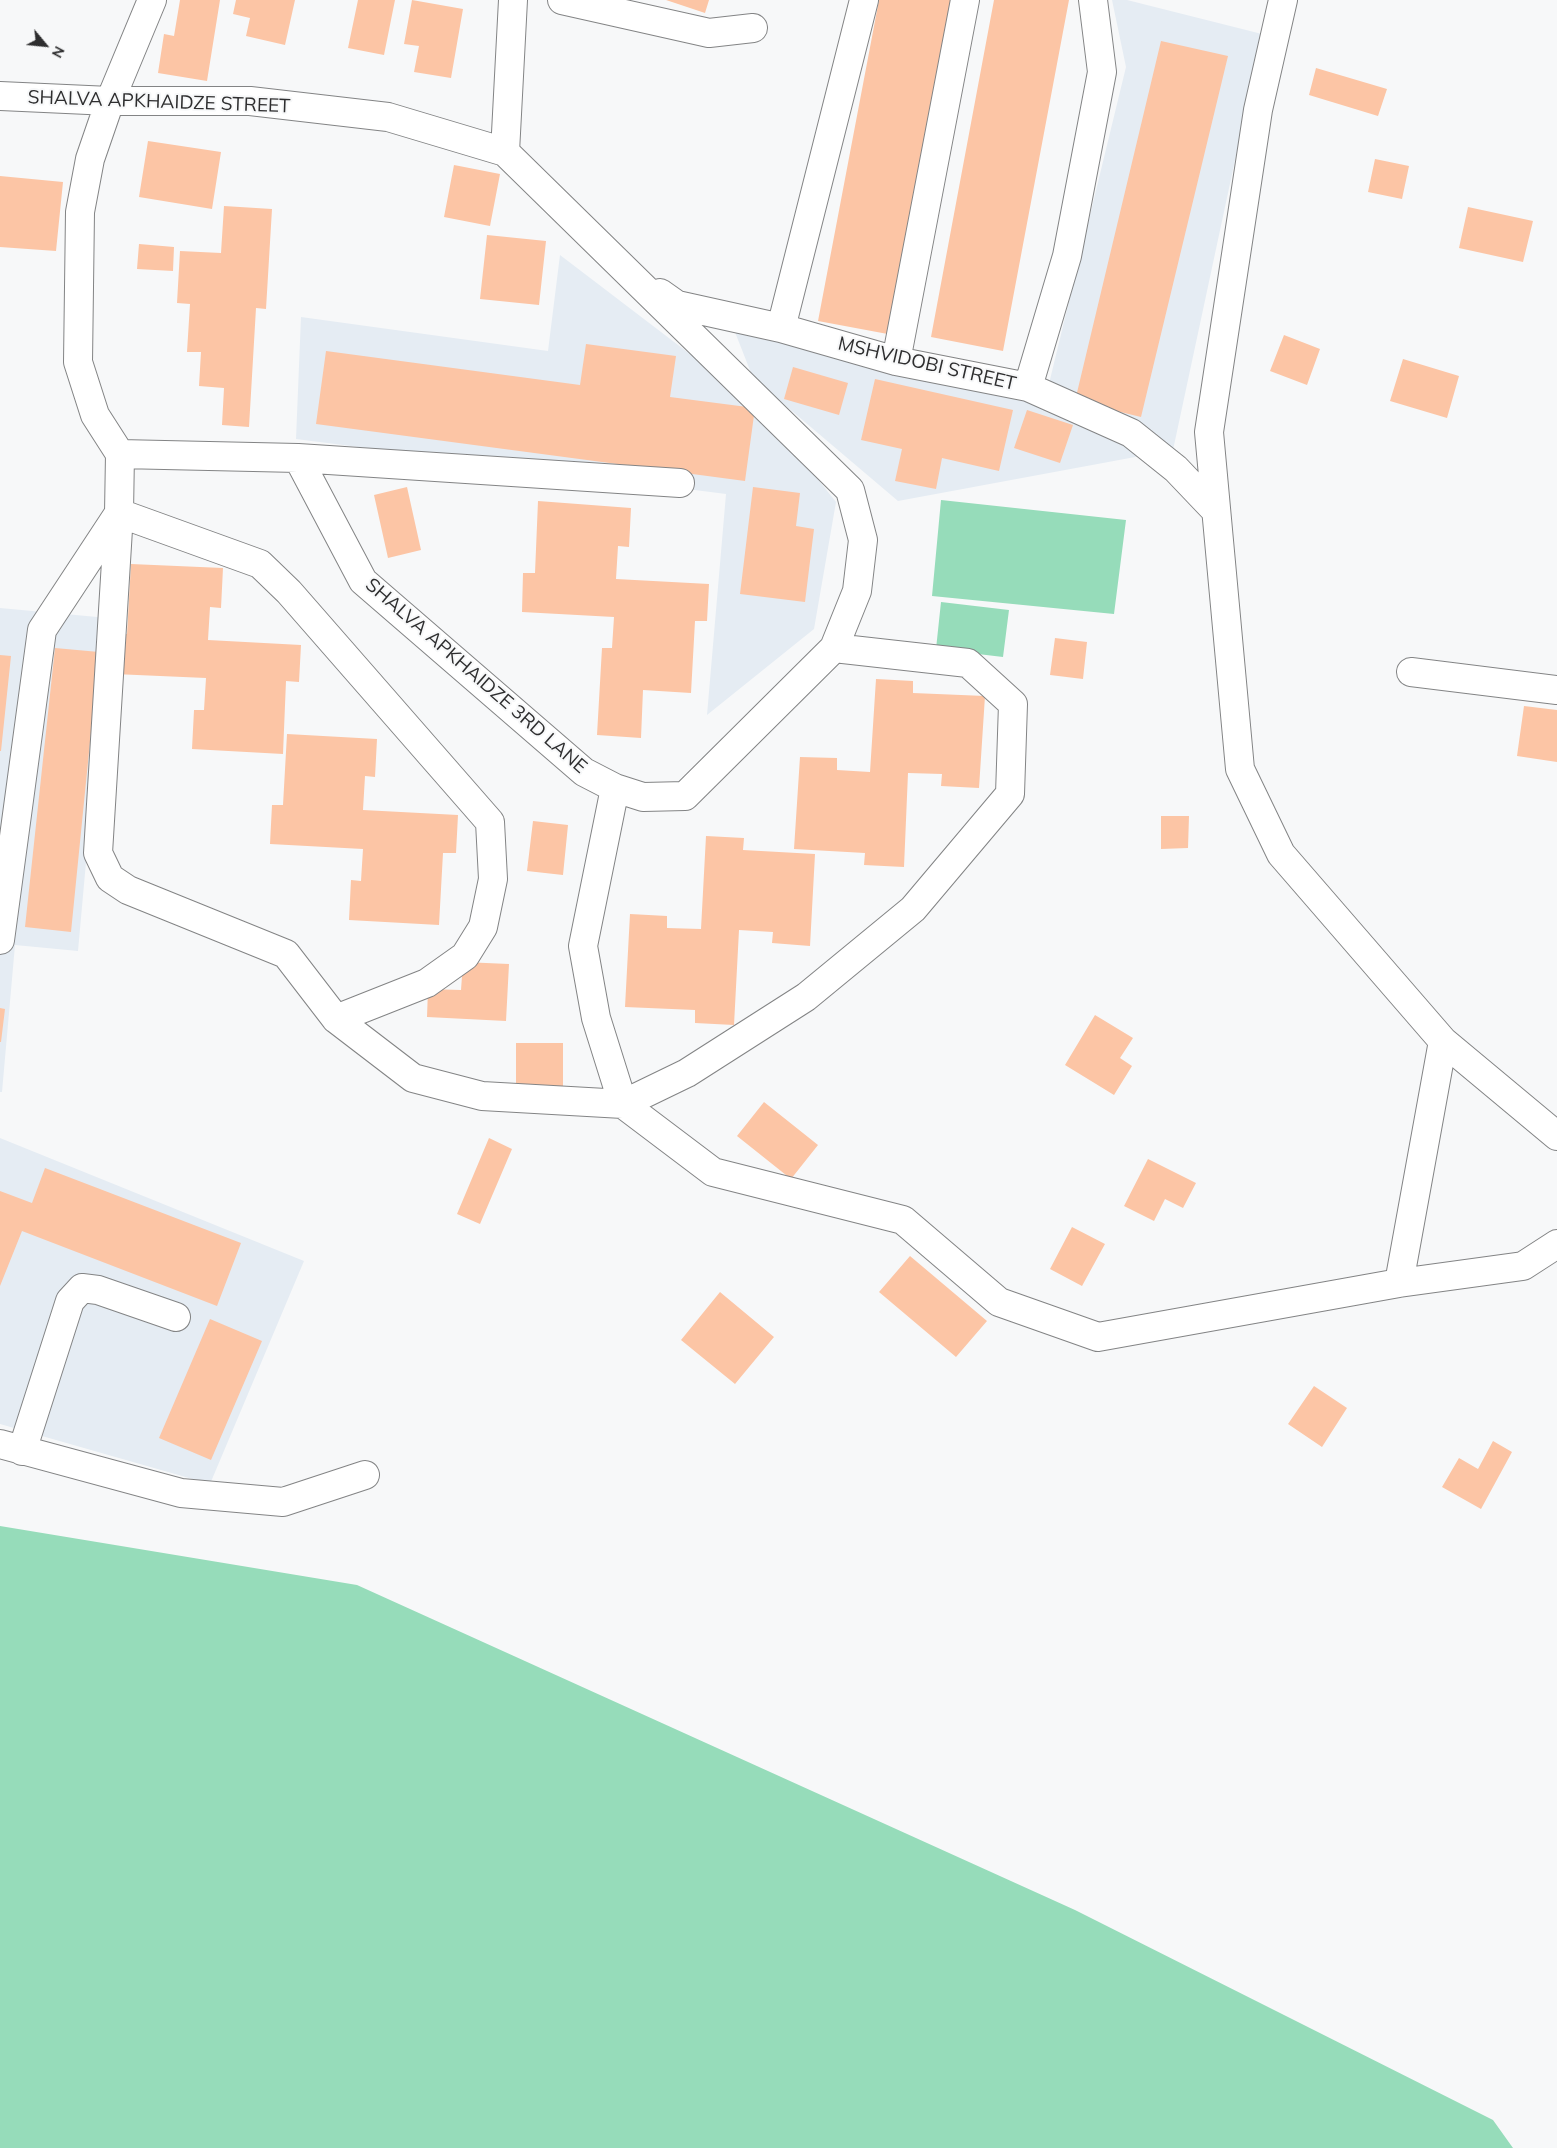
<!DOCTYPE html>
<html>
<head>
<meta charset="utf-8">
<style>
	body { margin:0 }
	#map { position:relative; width:1557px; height:2148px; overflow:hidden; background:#f7f8f9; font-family:Mulish,sans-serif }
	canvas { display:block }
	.north { position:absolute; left:20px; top:20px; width:50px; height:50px; -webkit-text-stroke:4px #f7f8f9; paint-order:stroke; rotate:118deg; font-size:14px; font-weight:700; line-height:20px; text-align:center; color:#2e2e2f }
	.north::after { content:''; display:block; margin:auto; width:18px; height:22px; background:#2e2e2f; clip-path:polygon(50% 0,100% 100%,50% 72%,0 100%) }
</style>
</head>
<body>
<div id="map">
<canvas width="1557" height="2148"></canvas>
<div class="north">N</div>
</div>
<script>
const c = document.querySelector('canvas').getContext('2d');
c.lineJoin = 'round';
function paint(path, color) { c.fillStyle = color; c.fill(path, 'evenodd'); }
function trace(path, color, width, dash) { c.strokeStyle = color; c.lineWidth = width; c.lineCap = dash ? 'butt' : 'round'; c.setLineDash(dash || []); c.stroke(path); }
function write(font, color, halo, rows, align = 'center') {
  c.font = font + ' Mulish,sans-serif'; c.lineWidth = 4; c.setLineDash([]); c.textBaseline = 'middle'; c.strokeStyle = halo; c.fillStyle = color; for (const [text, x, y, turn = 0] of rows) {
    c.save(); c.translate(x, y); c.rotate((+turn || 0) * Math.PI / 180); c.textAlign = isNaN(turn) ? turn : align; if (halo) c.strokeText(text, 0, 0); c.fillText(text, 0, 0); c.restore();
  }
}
const built = new Path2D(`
	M 1112,0 L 1127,0 L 1262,34 L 1173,450 L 898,501 L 753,378 L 733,327 L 1046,396 L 1126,67 Z
	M 560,255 L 762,409 L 836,502 L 814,629 L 707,715 L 726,494 L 296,439 L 301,317 L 548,351 Z
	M 0,608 L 108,618 L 78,951 L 15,945 L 2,1092 L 0,1092 Z
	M 0,1138 L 304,1261 L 210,1484 L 0,1424 Z`);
const green = new Path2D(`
	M 941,500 L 1126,520 L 1114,614 L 932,596 Z
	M 941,602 L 1009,610 L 1003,657 L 936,649 Z
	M 0,1526 L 357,1585 L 1075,1910 L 1493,2120 L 1513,2148 L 0,2148 Z`);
const building = new Path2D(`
	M 180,0 L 220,0 L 207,81 L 158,73 L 164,34 L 174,36 Z
	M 236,0 L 295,0 L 285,45 L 246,36 L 250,18 L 233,14 Z
	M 358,0 L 395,0 L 384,55 L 348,48 Z
	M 412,0 L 463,9 L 451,78 L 414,72 L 419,46 L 404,44 Z
	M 666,0 L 709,0 L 705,13 Z
	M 879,0 L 957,0 L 893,335 L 818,321 Z
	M 994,0 L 1069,0 L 1003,351 L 931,337 Z
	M 1161,41 L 1228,56 L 1141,417 L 1075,401 Z
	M 1316,68 L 1387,89 L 1378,116 L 1309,95 Z
	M 148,141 L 221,152 L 212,209 L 139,197 Z
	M 1375,159 L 1409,166 L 1402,199 L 1368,192 Z
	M 454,165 L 500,174 L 490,226 L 444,217 Z
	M 0,176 L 63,182 L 56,251 L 0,247 Z
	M 224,206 L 272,209 L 266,309 L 256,308 L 249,427 L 222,425 L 224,388 L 199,386 L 201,352 L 187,352 L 190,304 L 177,303 L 180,251 L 221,253 Z
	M 1468,207 L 1533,221 L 1523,262 L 1459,248 Z
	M 487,235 L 546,241 L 539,305 L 480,299 Z
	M 139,244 L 174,247 L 173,271 L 137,269 Z
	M 1284,335 L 1320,349 L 1307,385 L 1270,371 Z
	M 586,344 L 676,356 L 670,397 L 755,408 L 745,481 L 316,424 L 326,351 L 580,385 Z
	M 1403,359 L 1459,376 L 1447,418 L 1390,401 Z
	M 793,367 L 848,383 L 839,415 L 784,399 Z
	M 875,379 L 1013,410 L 999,471 L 942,458 L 936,489 L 895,481 L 902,449 L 861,440 Z
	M 1027,410 L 1073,425 L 1060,463 L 1014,448 Z
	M 407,487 L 421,550 L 388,558 L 374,495 Z
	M 753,487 L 800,493 L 796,526 L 814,529 L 805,602 L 740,594 Z
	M 538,501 L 631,508 L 629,547 L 618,546 L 616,579 L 709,584 L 707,621 L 695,621 L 691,693 L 643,690 L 641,738 L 597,735 L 602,648 L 612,648 L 614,617 L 522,612 L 523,573 L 535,573 Z
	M 131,564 L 223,568 L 221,608 L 210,607 L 208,640 L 301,645 L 299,682 L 286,681 L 283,754 L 192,749 L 194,710 L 204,710 L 206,678 L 114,674 L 115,634 L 127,634 Z
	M 1055,638 L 1087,642 L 1083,679 L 1050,675 Z
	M 55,648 L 99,652 L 71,932 L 25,927 Z
	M 0,655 L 11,656 L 1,751 L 0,751 Z
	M 876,679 L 913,681 L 913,693 L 985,696 L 979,788 L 941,786 L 942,774 L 908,773 L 904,867 L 864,865 L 865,853 L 794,849 L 800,757 L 837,758 L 837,770 L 870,772 Z
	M 1524,706 L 1557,710 L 1557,762 L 1517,756 Z
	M 287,734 L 377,739 L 375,777 L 365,776 L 363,810 L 458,815 L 456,853 L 443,853 L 439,925 L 349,920 L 351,880 L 361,881 L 363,849 L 270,844 L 272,805 L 283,805 Z
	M 1161,816 L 1189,816 L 1188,848 L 1161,849 Z
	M 533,821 L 568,825 L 563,875 L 527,871 Z
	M 706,836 L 744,838 L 743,850 L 815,854 L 810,946 L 772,943 L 773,932 L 739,930 L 734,1025 L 695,1023 L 695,1010 L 625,1007 L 630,914 L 667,916 L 667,928 L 701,929 Z
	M 463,962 L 509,964 L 506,1021 L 427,1017 L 428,989 L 461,990 Z
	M 0,1008 L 5,1009 L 1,1042 L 0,1042 Z
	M 1095,1015 L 1133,1038 L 1120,1058 L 1132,1066 L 1114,1095 L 1065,1065 Z
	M 516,1043 L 563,1043 L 563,1092 L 516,1092 Z
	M 764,1102 L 818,1145 L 791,1179 L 737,1136 Z
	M 489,1138 L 512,1149 L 480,1224 L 457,1214 Z
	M 1148,1159 L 1196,1183 L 1183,1208 L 1165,1199 L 1154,1221 L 1124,1206 Z
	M 45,1168 L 241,1243 L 217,1306 L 22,1231 L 0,1286 L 0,1191 L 32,1203 Z
	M 1072,1227 L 1105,1244 L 1082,1286 L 1050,1269 Z
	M 910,1256 L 987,1321 L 956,1357 L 879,1292 Z
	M 720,1292 L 774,1337 L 735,1384 L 681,1340 Z
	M 210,1319 L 262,1341 L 211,1460 L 159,1438 Z
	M 1314,1386 L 1347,1408 L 1322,1447 L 1288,1424 Z
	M 1493,1441 L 1512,1452 L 1481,1509 L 1442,1487 L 1459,1458 L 1478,1469 Z`);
const minor = new Path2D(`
	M 562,0 L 709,33 L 753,28
	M 1283,0 L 1258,110 L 1209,432 L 1240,769 L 1281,854 L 1443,1041 L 1557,1136
	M 0,96 L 110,101 L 250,101 L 388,117 L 505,152 L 850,490 L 863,540 L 857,591 L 834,648 L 685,796 L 643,797 L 615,788 L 584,772 L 363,581 L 298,458
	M 505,152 L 513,0
	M 660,293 L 677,305 L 781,328 L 896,361 L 1028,387 L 1067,256 L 1102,72 L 1093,0
	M 781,328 L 864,0
	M 896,361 L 965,0
	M 1028,387 L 1131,433 L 1176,469 L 1216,511
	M 120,454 L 119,513 L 260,564 L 289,592 L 490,822 L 493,879 L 483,927 L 465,956 L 427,983 L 336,1019
	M 120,454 L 298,458 L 680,483
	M 120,454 L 95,415 L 78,362 L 80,212 L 90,159 L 110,101 L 152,0
	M 1411,672 L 1557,690
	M 615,788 L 583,946 L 596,1018 L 623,1104 L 713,1172 L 903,1220 L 999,1302 L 1098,1337 L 1399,1283 L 1523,1266 L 1557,1244
	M 0,940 L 42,630 L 119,513 L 98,853 L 110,878 L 128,890 L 286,954 L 336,1019 L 413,1078 L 482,1096 L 623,1104 L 687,1073 L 806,997 L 913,909 L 1010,794 L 1013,704 L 968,663 L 834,648
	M 1399,1283 L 1443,1041
	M 0,1444 L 181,1493 L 283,1502 L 365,1475
	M 22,1451 L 70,1301 L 82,1288 L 98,1290 L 176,1317`);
const streetNames = [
	["SHALVA APKHAIDZE STREET",159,102,2],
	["MSHVIDOBI STREET",927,364,13],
	["SHALVA APKHAIDZE 3RD LANE",476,676,41]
];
paint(built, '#e5ecf3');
paint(green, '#96dcba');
paint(building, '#fcc5a5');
trace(minor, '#838485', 30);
trace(minor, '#fff', 28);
write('19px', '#2e2e2f', '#f7f8f9', streetNames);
</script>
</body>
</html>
